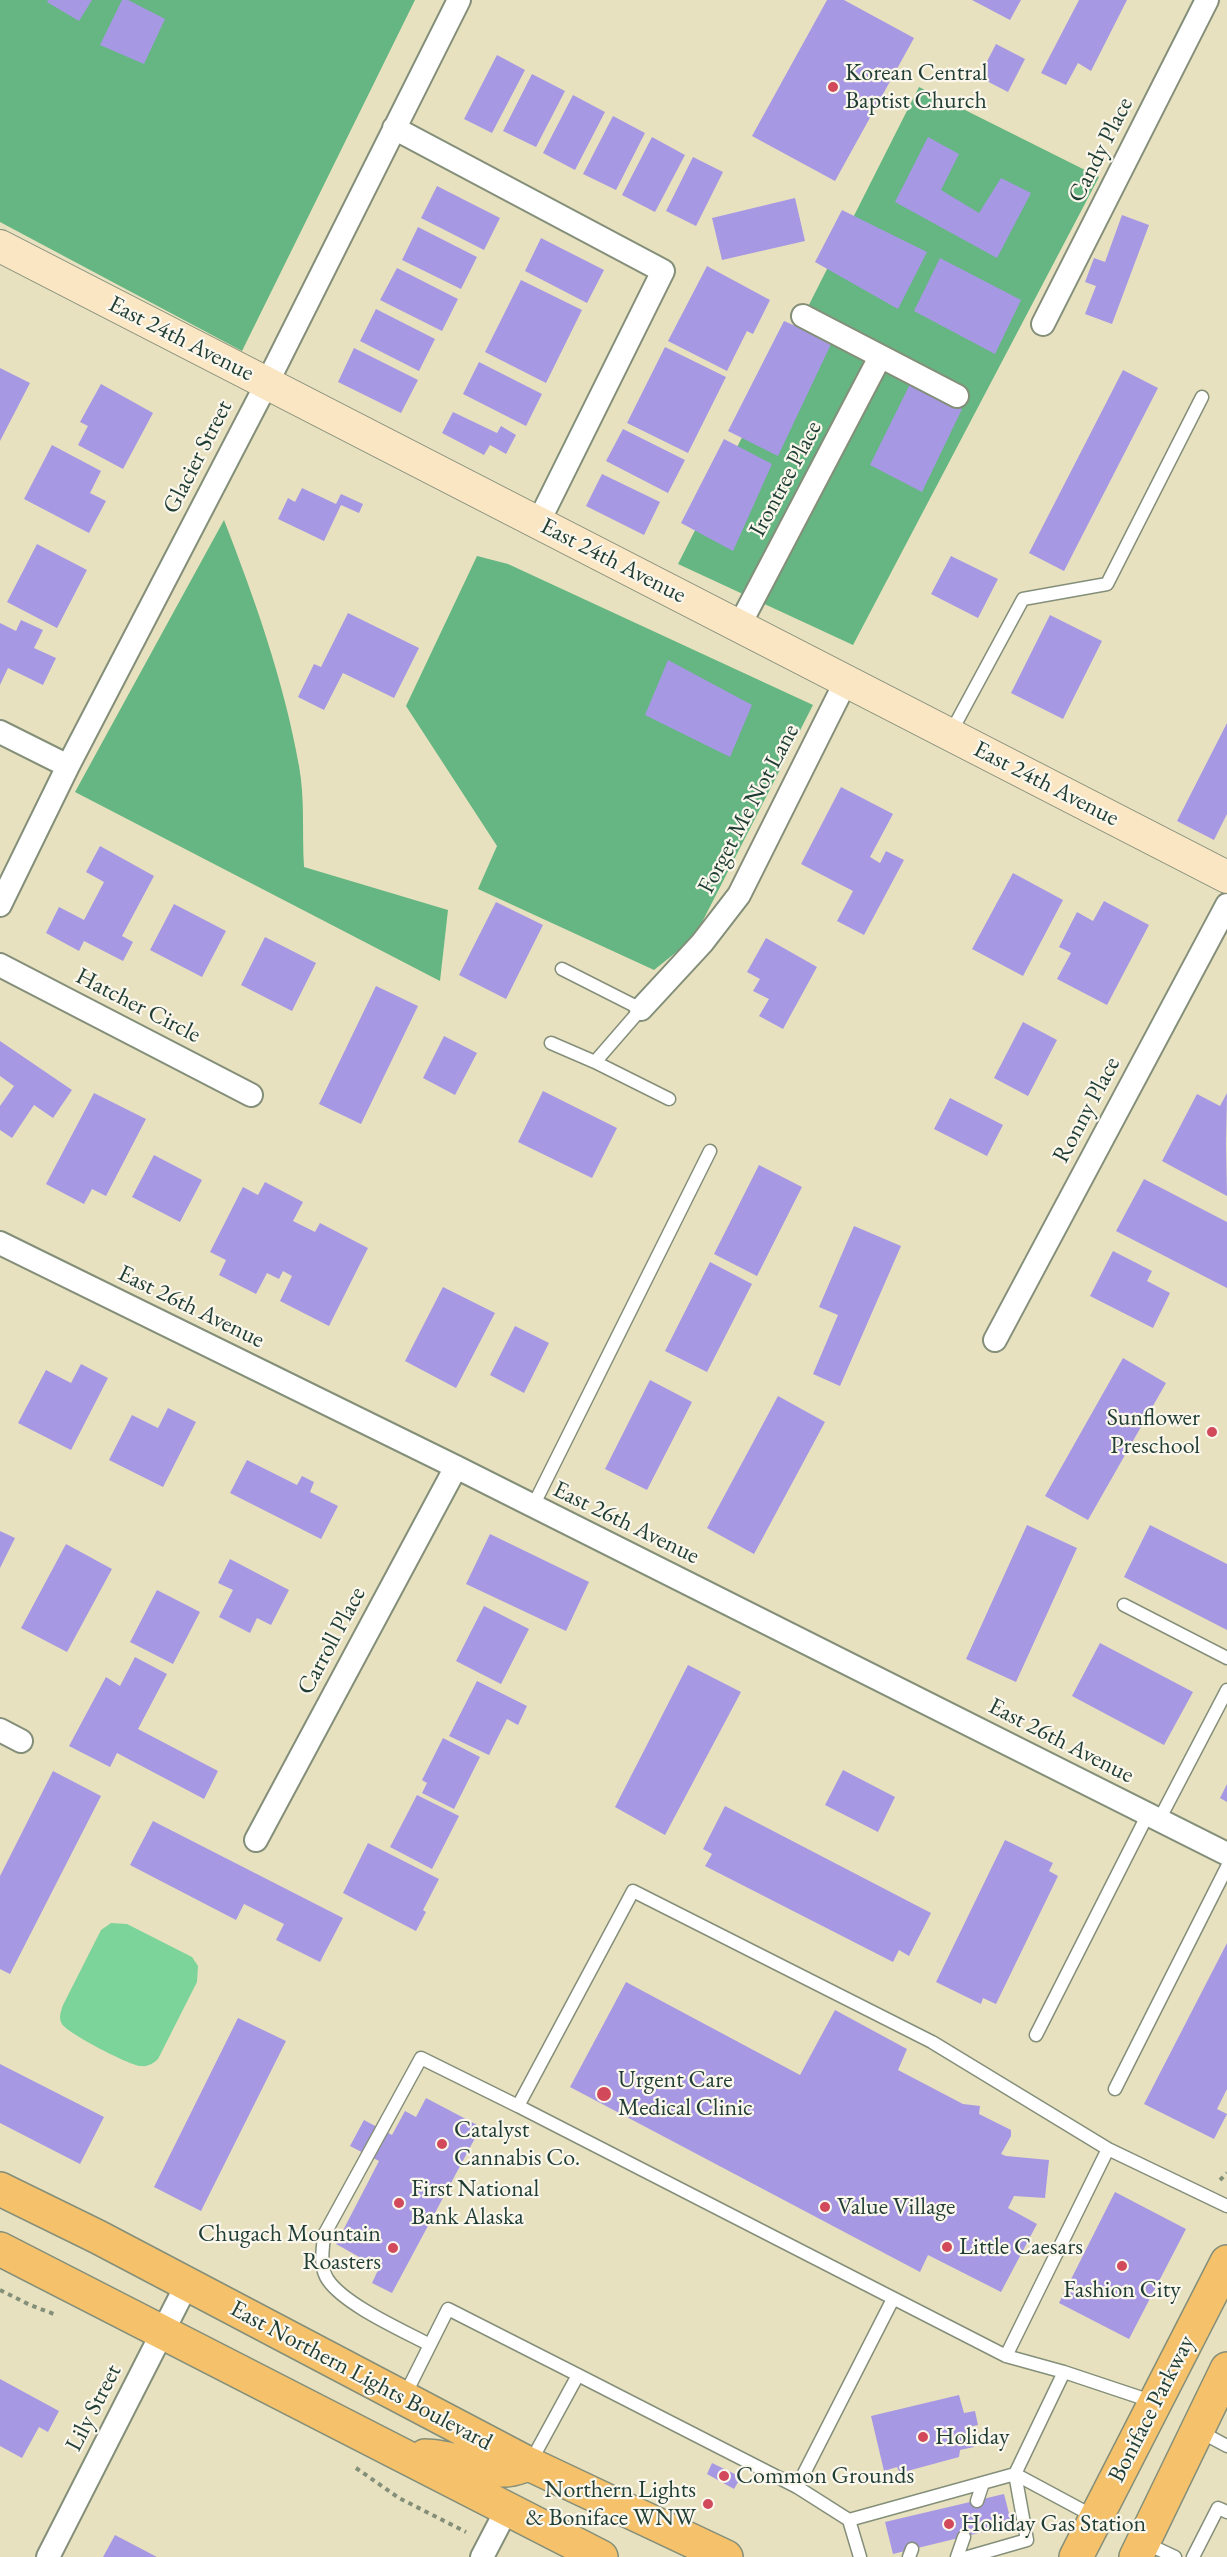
<!DOCTYPE html>
<html>
<head>
<meta charset="utf-8">
<style>
	body { margin:0 }
	canvas { display:block; background:#e8e1bf }
</style>
</head>
<body>
<canvas width="1227" height="2557"></canvas>
<script>
const c = document.querySelector('canvas').getContext('2d');
c.lineJoin = 'round';
function paint(path, color) { c.fillStyle = color; c.fill(path, 'evenodd'); }
function trace(path, color, width, dash) { c.strokeStyle = color; c.lineWidth = width; c.lineCap = dash ? 'butt' : 'round'; c.setLineDash(dash || []); c.stroke(path); }
function write(font, color, halo, rows, align = 'center') {
  c.font = font + ' "EB Garamond",serif'; c.lineWidth = 4.5; c.setLineDash([]); c.textBaseline = 'middle'; c.strokeStyle = halo; c.fillStyle = color; for (const [text, x, y, turn = 0] of rows) {
    c.save(); c.translate(x, y); c.rotate((+turn || 0) * Math.PI / 180); c.textAlign = isNaN(turn) ? turn : align; if (halo) c.strokeText(text, 0, 0); c.fillText(text, 0, 0); c.restore();
  }
}
const green = new Path2D(`
	M 111,1923 L 127,1924 L 192,1957 L 198,1966 L 197,1982 L 158,2059 C 154,2063 148,2067 141,2066 C 130,2066 67,2033 62,2024 C 58,2018 61,2011 63,2005 L 101,1930 Z`);
const forest = new Path2D(`
	M 0,0 L 415,0 L 242,351 L 0,222 Z
	M 919,87 L 1099,177 L 853,645 L 678,564 Z
	M 224,520 C 255,600 284,681 299,766 C 305,798 302,834 304,867 L 448,910 L 440,981 L 75,792 Z
	M 477,556 L 508,564 L 813,705 L 694,938 L 654,970 L 478,889 L 497,846 L 406,706 Z`);
const building = new Path2D(`
	M 48,0 L 92,0 L 79,21 L 47,2 Z
	M 122,0 L 128,0 L 165,19 L 144,64 L 100,45 Z
	M 827,0 L 844,0 L 914,38 L 835,181 L 752,136 Z
	M 972,0 L 1021,0 L 1010,20 Z
	M 1079,0 L 1127,0 L 1091,71 L 1078,63 L 1066,85 L 1041,73 Z
	M 996,44 L 1025,59 L 1008,92 L 979,77 Z
	M 497,55 L 525,70 L 492,133 L 464,119 Z
	M 532,74 L 565,91 L 536,147 L 503,131 Z
	M 573,95 L 605,112 L 575,170 L 543,153 Z
	M 613,116 L 645,133 L 616,190 L 583,174 Z
	M 652,137 L 685,155 L 655,212 L 622,195 Z
	M 928,137 L 959,154 L 941,190 L 979,213 L 1001,178 L 1031,193 L 997,258 L 895,202 Z
	M 693,157 L 723,172 L 696,226 L 666,211 Z
	M 437,186 L 500,218 L 484,250 L 421,218 Z
	M 795,198 L 805,241 L 722,260 L 712,218 Z
	M 842,210 L 927,252 L 898,309 L 815,262 Z
	M 1122,215 L 1149,225 L 1112,324 L 1085,314 L 1096,286 L 1085,282 L 1094,258 L 1105,262 Z
	M 418,227 L 477,257 L 461,289 L 402,260 Z
	M 541,238 L 604,270 L 587,303 L 525,271 Z
	M 940,258 L 1021,300 L 995,354 L 914,311 Z
	M 707,266 L 770,300 L 753,334 L 747,331 L 727,371 L 668,341 Z
	M 397,268 L 458,299 L 442,331 L 380,300 Z
	M 521,280 L 582,310 L 546,383 L 485,352 Z
	M 376,309 L 435,339 L 419,371 L 360,341 Z
	M 784,321 L 832,342 L 778,456 L 728,431 Z
	M 665,347 L 726,377 L 688,453 L 627,423 Z
	M 354,348 L 418,380 L 401,413 L 338,382 Z
	M 479,362 L 542,394 L 526,426 L 463,394 Z
	M 0,368 L 30,383 L 0,441 Z
	M 1123,370 L 1158,388 L 1064,571 L 1029,553 Z
	M 911,382 L 962,409 L 922,492 L 870,465 Z
	M 101,384 L 153,413 L 123,469 L 78,445 L 88,426 L 80,422 Z
	M 453,412 L 497,433 L 501,426 L 516,435 L 506,454 L 490,445 L 484,455 L 442,433 Z
	M 623,429 L 685,460 L 668,493 L 606,461 Z
	M 724,439 L 772,464 L 733,551 L 681,523 Z
	M 52,445 L 101,471 L 90,493 L 106,501 L 89,533 L 24,499 Z
	M 602,474 L 660,502 L 644,535 L 586,506 Z
	M 302,488 L 336,504 L 341,494 L 363,504 L 359,513 L 341,505 L 324,541 L 278,519 L 288,498 L 295,502 Z
	M 37,544 L 87,570 L 57,628 L 7,602 Z
	M 951,556 L 998,579 L 978,618 L 931,594 Z
	M 348,613 L 419,648 L 394,698 L 343,673 L 324,710 L 298,697 L 314,664 L 321,667 Z
	M 1050,615 L 1102,641 L 1063,719 L 1011,693 Z
	M 21,620 L 43,630 L 34,648 L 56,658 L 43,685 L 8,668 L 0,685 L 0,623 L 16,631 Z
	M 668,660 L 752,705 L 730,757 L 645,715 Z
	M 1227,723 L 1227,814 L 1214,840 L 1177,821 Z
	M 841,787 L 893,814 L 870,857 L 880,863 L 886,851 L 904,860 L 864,935 L 837,921 L 853,891 L 801,864 Z
	M 100,846 L 154,876 L 122,936 L 133,942 L 123,961 L 84,941 L 79,951 L 46,933 L 59,907 L 84,920 L 104,882 L 86,872 Z
	M 1013,873 L 1063,900 L 1023,976 L 972,949 Z
	M 1104,901 L 1149,925 L 1107,1005 L 1057,979 L 1071,953 L 1059,947 L 1077,912 L 1093,921 Z
	M 496,902 L 543,925 L 506,999 L 459,975 Z
	M 174,904 L 226,931 L 202,977 L 150,950 Z
	M 265,937 L 316,963 L 292,1011 L 241,985 Z
	M 766,938 L 817,967 L 783,1029 L 759,1016 L 769,999 L 753,991 L 760,979 L 747,972 Z
	M 376,986 L 418,1006 L 361,1124 L 319,1104 Z
	M 1023,1022 L 1057,1040 L 1028,1096 L 994,1078 Z
	M 444,1036 L 477,1053 L 455,1095 L 423,1078 Z
	M 0,1041 L 72,1090 L 53,1118 L 34,1105 L 12,1138 L 0,1130 L 0,1106 L 14,1086 L 0,1076 Z
	M 543,1091 L 617,1128 L 592,1178 L 518,1142 Z
	M 94,1093 L 146,1119 L 106,1196 L 92,1189 L 84,1204 L 46,1184 Z
	M 1227,1093 L 1226,1144 L 1227,1196 L 1162,1161 L 1197,1094 L 1220,1106 Z
	M 950,1098 L 1003,1125 L 987,1156 L 934,1129 Z
	M 154,1155 L 202,1180 L 180,1222 L 132,1197 Z
	M 759,1165 L 802,1187 L 757,1276 L 714,1254 Z
	M 1144,1179 L 1227,1222 L 1227,1288 L 1116,1231 Z
	M 265,1182 L 303,1202 L 293,1221 L 315,1232 L 320,1223 L 368,1248 L 329,1326 L 280,1301 L 292,1276 L 283,1271 L 279,1279 L 267,1273 L 256,1294 L 219,1275 L 226,1260 L 210,1252 L 243,1187 L 258,1195 Z
	M 854,1226 L 901,1246 L 840,1386 L 813,1374 L 838,1315 L 819,1307 Z
	M 1113,1251 L 1152,1271 L 1147,1281 L 1170,1293 L 1153,1328 L 1090,1296 Z
	M 710,1262 L 752,1284 L 707,1372 L 665,1351 Z
	M 443,1287 L 495,1313 L 456,1388 L 405,1361 Z
	M 515,1326 L 549,1343 L 524,1393 L 490,1375 Z
	M 1123,1358 L 1166,1383 L 1088,1520 L 1045,1496 Z
	M 81,1364 L 108,1378 L 71,1450 L 18,1423 L 46,1370 L 71,1383 Z
	M 650,1380 L 692,1402 L 647,1490 L 605,1469 Z
	M 778,1396 L 825,1422 L 754,1554 L 707,1528 Z
	M 168,1408 L 196,1422 L 163,1487 L 109,1460 L 132,1415 L 158,1428 Z
	M 247,1460 L 297,1485 L 302,1476 L 314,1482 L 310,1492 L 338,1506 L 321,1539 L 230,1493 Z
	M 1027,1525 L 1077,1548 L 1016,1682 L 966,1659 Z
	M 1150,1525 L 1227,1564 L 1227,1630 L 1124,1577 Z
	M 0,1531 L 15,1538 L 0,1568 Z
	M 490,1534 L 589,1582 L 566,1631 L 466,1584 Z
	M 66,1544 L 112,1569 L 67,1652 L 21,1628 Z
	M 230,1559 L 289,1590 L 271,1625 L 257,1618 L 250,1633 L 219,1617 L 233,1590 L 218,1583 Z
	M 157,1590 L 200,1612 L 173,1664 L 130,1642 Z
	M 484,1606 L 529,1629 L 501,1684 L 456,1661 Z
	M 1100,1643 L 1193,1692 L 1164,1745 L 1072,1696 Z
	M 135,1657 L 167,1674 L 138,1729 L 218,1771 L 204,1799 L 117,1753 L 110,1767 L 69,1746 L 106,1677 L 120,1686 Z
	M 688,1665 L 741,1692 L 665,1835 L 615,1807 Z
	M 477,1681 L 527,1706 L 518,1725 L 507,1719 L 489,1755 L 449,1736 Z
	M 443,1738 L 480,1757 L 454,1809 L 422,1793 L 427,1783 L 422,1780 Z
	M 843,1770 L 895,1797 L 878,1832 L 825,1805 Z
	M 53,1771 L 101,1796 L 10,1974 L 0,1969 L 0,1876 Z
	M 1227,1784 L 1227,1802 L 1220,1798 Z
	M 417,1795 L 459,1816 L 432,1869 L 390,1847 Z
	M 725,1806 L 931,1913 L 909,1956 L 899,1950 L 893,1962 L 705,1866 L 712,1854 L 703,1849 Z
	M 153,1821 L 343,1918 L 320,1962 L 276,1940 L 284,1924 L 244,1904 L 236,1920 L 130,1865 Z
	M 1005,1840 L 1053,1863 L 1049,1871 L 1058,1876 L 996,2004 L 983,1998 L 981,2004 L 936,1982 Z
	M 368,1843 L 439,1879 L 423,1910 L 426,1912 L 416,1931 L 343,1893 Z
	M 1227,1943 L 1227,2089 L 1217,2109 L 1227,2114 L 1214,2139 L 1144,2104 Z
	M 626,1982 L 800,2075 L 835,2010 L 907,2049 L 898,2070 L 963,2104 L 980,2106 L 979,2114 L 1011,2130 L 1011,2136 L 1001,2154 L 1006,2156 L 1049,2160 L 1045,2198 L 1014,2196 L 1008,2208 L 1037,2224 L 1001,2292 L 928,2255 L 920,2272 L 570,2087 Z
	M 238,2018 L 286,2041 L 201,2211 L 154,2187 Z
	M 0,2064 L 104,2117 L 80,2164 L 0,2123 Z
	M 426,2098 L 481,2127 L 392,2293 L 372,2283 L 379,2268 L 336,2244 L 379,2161 L 350,2146 L 364,2120 L 392,2135 L 405,2111 L 416,2117 Z
	M 1115,2192 L 1186,2229 L 1129,2339 L 1059,2303 Z
	M 0,2379 L 59,2411 L 48,2432 L 39,2427 L 22,2458 L 0,2446 Z
	M 959,2395 L 964,2413 L 975,2411 L 978,2425 L 969,2427 L 974,2447 L 960,2450 L 959,2457 L 900,2473 L 897,2467 L 884,2471 L 871,2416 Z
	M 712,2463 L 741,2477 L 734,2489 L 707,2474 Z
	M 1004,2494 L 1012,2525 L 893,2554 L 885,2522 Z
	M 115,2535 L 157,2557 L 103,2557 Z`);
const path = new Path2D(`
	M 1220,2180 L 1227,2173
	M 0,2290 L 30,2305 L 54,2314
	M 356,2468 L 399,2498 L 466,2532`);
const lane = new Path2D(`
	M 950,734 L 1023,599 L 1107,584 L 1202,397
	M 562,969 L 641,1009 L 595,1062 L 669,1099
	M 551,1043 L 595,1062
	M 533,1506 L 710,1151
	M 1124,1605 L 1227,1658
	M 1159,1820 L 1227,1690
	M 1036,2035 L 1148,1814
	M 1115,2089 L 1227,1867
	M 1108,2149 L 932,2042 L 633,1891 L 518,2106 L 1006,2356 L 1064,2372 L 1154,2402
	M 430,2345 C 402,2330 345,2305 328,2280 C 319,2267 323,2249 324,2235 L 421,2058 L 518,2106
	M 1006,2356 L 1108,2149 L 1227,2206
	M 404,2397 L 448,2309 L 578,2375
	M 1199,2431 L 1227,2446
	M 530,2463 L 578,2375 L 797,2487 L 893,2299
	M 797,2487 L 849,2520 L 860,2557
	M 977,2501 L 983,2483
	M 849,2520 L 1015,2474 L 1095,2517
	M 1143,2542 L 1175,2557
	M 909,2557 L 912,2549
	M 957,2557 L 964,2537
	M 968,2557 L 1027,2540 L 1015,2474 L 1064,2372
	M 1193,2557 L 1218,2508 L 1227,2512`);
const street = new Path2D(`
	M 394,128 L 663,271 L 538,523
	M 803,316 L 957,396
	M 1043,324 L 1207,0
	M 739,626 L 880,357
	M 0,732 L 68,766
	M 0,905 L 68,766 L 267,383 L 459,0
	M 0,965 L 251,1095
	M 641,1009 L 702,943 L 739,895 L 846,681
	M 0,1243 L 456,1467 L 1227,1854
	M 995,1340 L 1227,905
	M 0,1730 L 21,1741
	M 256,1840 L 456,1467
	M 48,2557 L 187,2284
	M 482,2557 L 507,2509`);
const secondary = new Path2D(`
	M 0,246 L 1227,877`);
const primary = new Path2D(`
	M 0,2189 L 98,2237 L 529,2464 L 726,2557
	M 0,2249 L 601,2557
	M 425,2456 C 453,2456 478,2471 506,2470 C 513,2470 522,2466 529,2464
	M 1076,2557 L 1227,2262
	M 1136,2557 L 1227,2369`);
const markers = [
	[833,87,6,"#d1495b"],
	[1212,1432,6,"#d1495b"],
	[604,2094,8,"#d1495b"],
	[442,2144,6,"#d1495b"],
	[399,2203,6,"#d1495b"],
	[825,2207,6,"#d1495b"],
	[947,2247,6,"#d1495b"],
	[393,2248,6,"#d1495b"],
	[1122,2266,6,"#d1495b"],
	[923,2437,6,"#d1495b"],
	[724,2476,6,"#d1495b"],
	[708,2504,6,"#d1495b"],
	[949,2524,6,"#d1495b"]
];
const poiNames = [
	["Korean Central",845,73],
	["Baptist Church",845,101],
	["Sunflower",1200,1418,"right"],
	["Preschool",1200,1446,"right"],
	["Urgent Care",618,2080],
	["Medical Clinic",618,2108],
	["Catalyst",454,2130],
	["Cannabis Co.",454,2158],
	["First National",411,2189],
	["Bank Alaska",411,2217],
	["Value Village",837,2207],
	["Chugach Mountain",381,2234,"right"],
	["Roasters",381,2262,"right"],
	["Little Caesars",959,2247],
	["Fashion City",1122,2290,"center"],
	["Holiday",935,2437],
	["Common Grounds",736,2476],
	["Northern Lights",696,2490,"right"],
	["& Boniface WNW",696,2518,"right"],
	["Holiday Gas Station",961,2524]
];
const streetNames = [
	["Candy Place",1101,150,-63],
	["East 24th Avenue",181,339,27],
	["Glacier Street",198,457,-63],
	["Irontree Place",786,479,-62],
	["East 24th Avenue",613,561,27],
	["East 24th Avenue",1046,784,27],
	["Forget Me Not Lane",749,809,-62],
	["Hatcher Circle",138,1006,27],
	["Ronny Place",1087,1110,-62],
	["East 26th Avenue",191,1307,26],
	["East 26th Avenue",626,1523,26],
	["Carroll Place",332,1641,-62],
	["East 26th Avenue",1061,1741,27],
	["East Northern Lights Boulevard",361,2376,28],
	["Lily Street",94,2408,-63],
	["Boniface Parkway",1152,2409,-63]
];
paint(green, '#7cd49a');
paint(forest, '#65b682');
paint(building, '#a798e3');
trace(lane, '#848f7a', 15);
trace(street, '#848f7a', 26);
trace(secondary, '#848f7a', 34);
trace(primary, '#848f7a', 36);
trace(path, '#848f7a', 4, [4.5, 4.5]);
trace(lane, '#fff', 12);
trace(street, '#fff', 22);
trace(secondary, '#fbe6c4', 32);
trace(primary, '#f5c16b', 33);
for (const [x, y, r, color] of markers) { const dot = new Path2D(); dot.arc(x, y, r, 0, 2 * Math.PI); c.fillStyle = color; c.fill(dot); trace(dot, '#fbf7ec', 2); }
write('24px', '#1f3d34', '#fbf7ec', poiNames, 'left');
write('24px', '#1f3d34', '#fbf7ec', streetNames);
</script>
</body>
</html>
